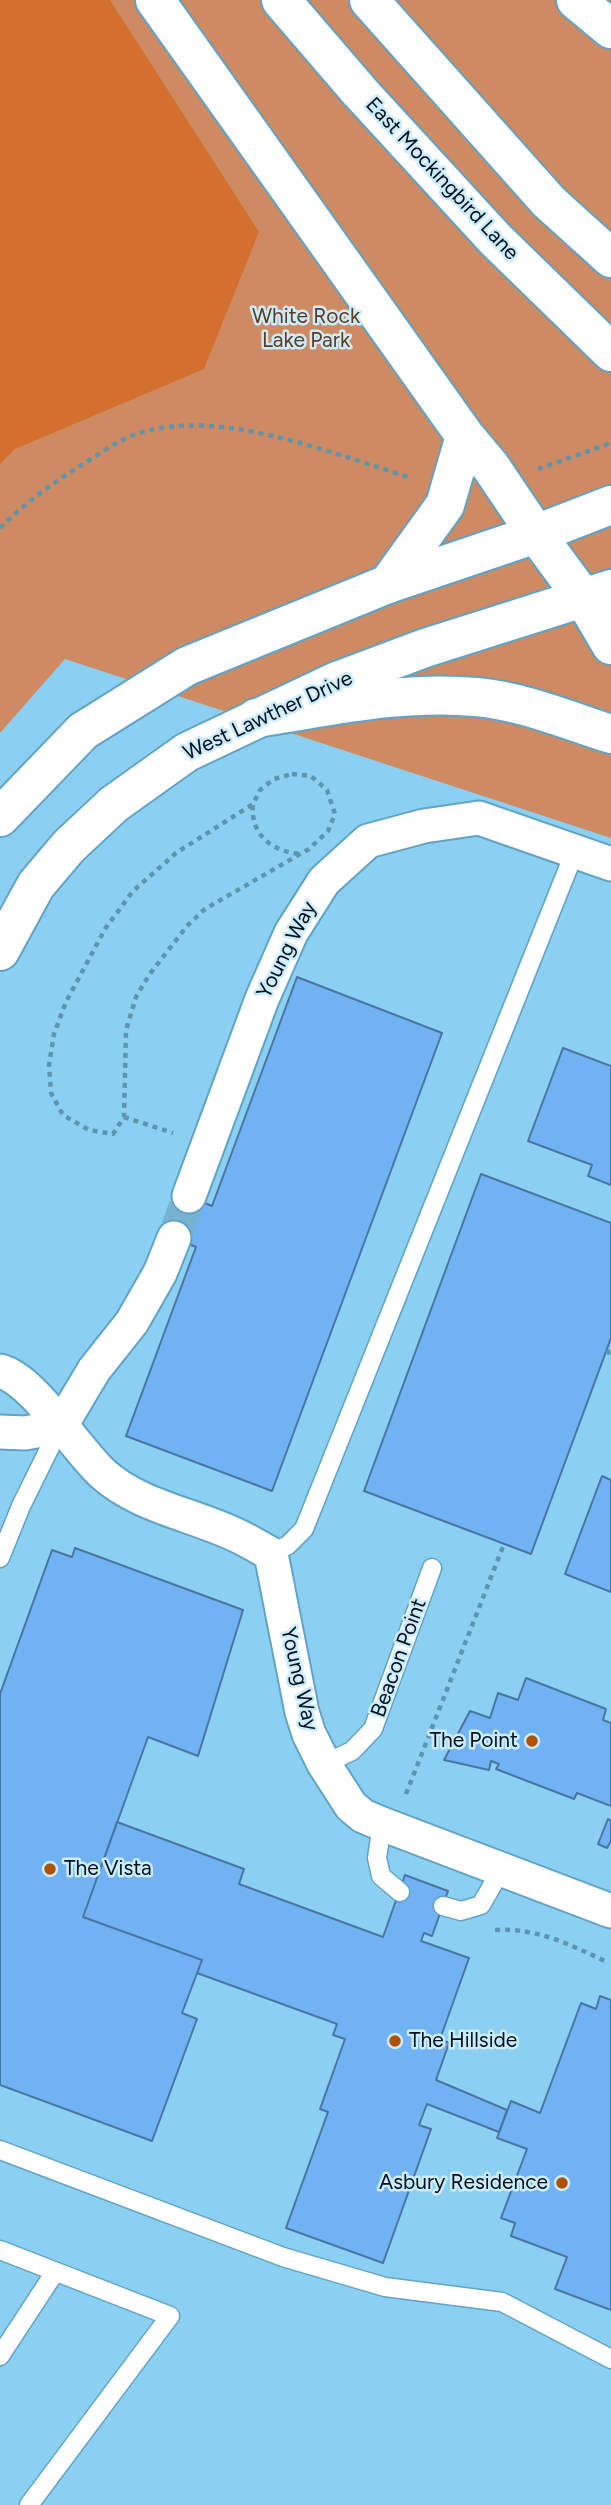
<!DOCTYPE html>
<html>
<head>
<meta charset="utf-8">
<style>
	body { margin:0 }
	canvas { display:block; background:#8bd0f2 }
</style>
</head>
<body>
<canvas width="611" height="2505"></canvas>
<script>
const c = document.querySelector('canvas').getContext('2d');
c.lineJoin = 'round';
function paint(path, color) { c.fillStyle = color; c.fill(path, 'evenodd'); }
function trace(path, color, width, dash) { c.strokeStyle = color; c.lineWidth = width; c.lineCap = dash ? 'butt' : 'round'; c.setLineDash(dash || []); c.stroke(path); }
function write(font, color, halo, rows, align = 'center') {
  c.font = font + ' Figtree,sans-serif'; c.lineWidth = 5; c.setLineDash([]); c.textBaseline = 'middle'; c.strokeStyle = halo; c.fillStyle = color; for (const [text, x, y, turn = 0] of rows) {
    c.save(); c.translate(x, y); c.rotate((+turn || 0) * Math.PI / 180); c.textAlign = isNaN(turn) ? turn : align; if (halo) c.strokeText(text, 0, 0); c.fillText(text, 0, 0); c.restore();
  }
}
const green = new Path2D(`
	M 0,0 L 611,0 L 611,838 L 65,659 L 0,733 Z`);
const forest = new Path2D(`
	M 0,0 L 110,0 L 259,232 L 204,369 L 15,449 L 0,464 Z`);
const building = new Path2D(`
	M 297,977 L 442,1033 L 272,1491 L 126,1436 L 196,1247 L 165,1234 L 181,1193 L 212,1206 Z
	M 563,1048 L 611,1066 L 611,1185 L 588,1176 L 592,1165 L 528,1141 Z
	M 481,1174 L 611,1223 L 611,1338 L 531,1554 L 364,1491 Z
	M 602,1476 L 611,1480 L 611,1592 L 565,1574 Z
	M 75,1548 L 243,1610 L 198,1756 L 148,1737 L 83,1917 L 202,1960 L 182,2013 L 197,2019 L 152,2141 L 0,2085 L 0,1694 L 52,1550 L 72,1557 Z
	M 526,1678 L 606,1709 L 603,1720 L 611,1723 L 611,1806 L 577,1793 L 574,1799 L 496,1769 L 499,1764 L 491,1761 L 489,1770 L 444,1760 L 470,1711 L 490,1718 L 498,1693 L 518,1700 Z
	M 608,1819 L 611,1821 L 611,1841 L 607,1848 L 598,1844 Z
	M 117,1822 L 244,1869 L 239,1884 L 383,1937 L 405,1875 L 448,1891 L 432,1936 L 424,1933 L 421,1941 L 469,1958 L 440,2039 L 449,2043 L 436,2080 L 507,2110 L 499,2132 L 427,2104 L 419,2125 L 431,2129 L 383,2263 L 286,2228 L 328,2112 L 320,2109 L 345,2039 L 333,2035 L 337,2024 L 197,1973 L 202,1960 L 83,1917 Z
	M 600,1996 L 611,2000 L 611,2310 L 555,2289 L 567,2257 L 511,2236 L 515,2223 L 501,2218 L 527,2149 L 497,2138 L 511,2101 L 540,2113 L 581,2003 L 596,2009 Z`);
const minorTunnel = new Path2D(`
	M 174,1238 L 189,1196`);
const path = new Path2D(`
	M 538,469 L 611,443
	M 0,528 C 24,504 51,484 80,466 C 98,455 116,441 136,434 C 218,406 333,454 412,478
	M 292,774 L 311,776 L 327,790 L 335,814 L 328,831 L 309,849 L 205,909 L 187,926 L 149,975 L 136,997 L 126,1030 L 124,1117 L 113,1134 L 89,1130 L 63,1115 L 51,1093 L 49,1065 L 54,1034 L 66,1002 L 105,929 L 133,891 L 176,853 L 253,804 L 260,790 L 274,779 Z
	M 253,805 C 250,835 273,852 301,854
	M 124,1117 L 173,1133
	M 607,1350 L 611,1356
	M 406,1794 L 504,1544
	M 495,1930 C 539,1928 568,1944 607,1962`);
const service = new Path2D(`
	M 271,1554 L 288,1545 L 304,1529 L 575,851
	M 0,1558 L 21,1506 L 60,1427
	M 324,1764 L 352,1751 L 373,1729 L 432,1568
	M 382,1824 L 377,1858 L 381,1876 L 400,1892
	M 443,1906 L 461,1911 L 481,1905 L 501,1870
	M 0,2150 L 283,2257 L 385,2287 L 502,2302 L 611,2359
	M 0,2250 L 170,2316 L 29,2505
	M 0,2356 L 55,2272`);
const minor = new Path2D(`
	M 189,1196 L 262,999 L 291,933 L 324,881 L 368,841 L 424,826 L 479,818 L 611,864
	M 0,1371 C 33,1379 75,1448 102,1473 C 139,1507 193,1514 238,1536 C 249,1541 260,1548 271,1554 L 302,1712 L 309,1734 L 324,1764 L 351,1806 L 363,1816 L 382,1824 L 611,1911
	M 0,1432 L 25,1433 L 60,1427 L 94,1370 L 132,1322 L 160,1273 L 174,1238`);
const tertiary = new Path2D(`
	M 0,817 L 83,731 L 187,666 L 388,584 L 536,534 L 611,505
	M 0,951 L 36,885 L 69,846 L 114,804 L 187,752 L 337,681 L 425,648 L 611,589`);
const secondary = new Path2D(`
	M 155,0 L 465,436 L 491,467 L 536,534 L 584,599 L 611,645
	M 281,0 L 360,92 L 495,239 L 611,352
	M 369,0 L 549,202 L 611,258
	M 576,0 L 611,29
	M 388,584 L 445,505 L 465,436
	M 256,718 C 329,707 402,690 476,697 C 522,701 567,720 611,734`);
const markers = [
	[532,1741,7,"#af5100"],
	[50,1869,7,"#af5100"],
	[395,2041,7,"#af5100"],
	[562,2183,7,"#af5100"]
];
const streetNames = [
	["East Mockingbird Lane",442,179,47],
	["West Lawther Drive",268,716,-25],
	["Young Way",287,950,-63],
	["Beacon Point",399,1658,-70],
	["Young Way",299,1679,77]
];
const parkNames = [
	["White Rock",306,317],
	["Lake Park",306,341]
];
const poiNames = [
	["The Point",518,1741],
	["The Vista",64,1869,"left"],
	["The Hillside",409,2041,"left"],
	["Asbury Residence",548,2183]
];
paint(green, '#ce8a63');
paint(forest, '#d4702d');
paint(building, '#71b2f5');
trace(building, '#4b75a1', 2);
trace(minorTunnel, '#76b3d2', 33, [33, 17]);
trace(service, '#60a3c4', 21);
trace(minor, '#60a3c4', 37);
trace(tertiary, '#60a3c4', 42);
trace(secondary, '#60a3c4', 42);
trace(path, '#5f94ae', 4.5, [5, 5]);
trace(service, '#fff', 18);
trace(minor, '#fff', 33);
trace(tertiary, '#fff', 38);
trace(secondary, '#fff', 38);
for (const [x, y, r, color] of markers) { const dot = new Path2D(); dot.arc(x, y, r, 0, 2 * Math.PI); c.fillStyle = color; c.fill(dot); trace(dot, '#cbecfd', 2.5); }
write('21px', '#00111b', '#cbecfd', streetNames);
write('21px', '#63391f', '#cbecfd', parkNames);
write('21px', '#00111b', '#cbecfd', poiNames, 'right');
</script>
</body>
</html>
